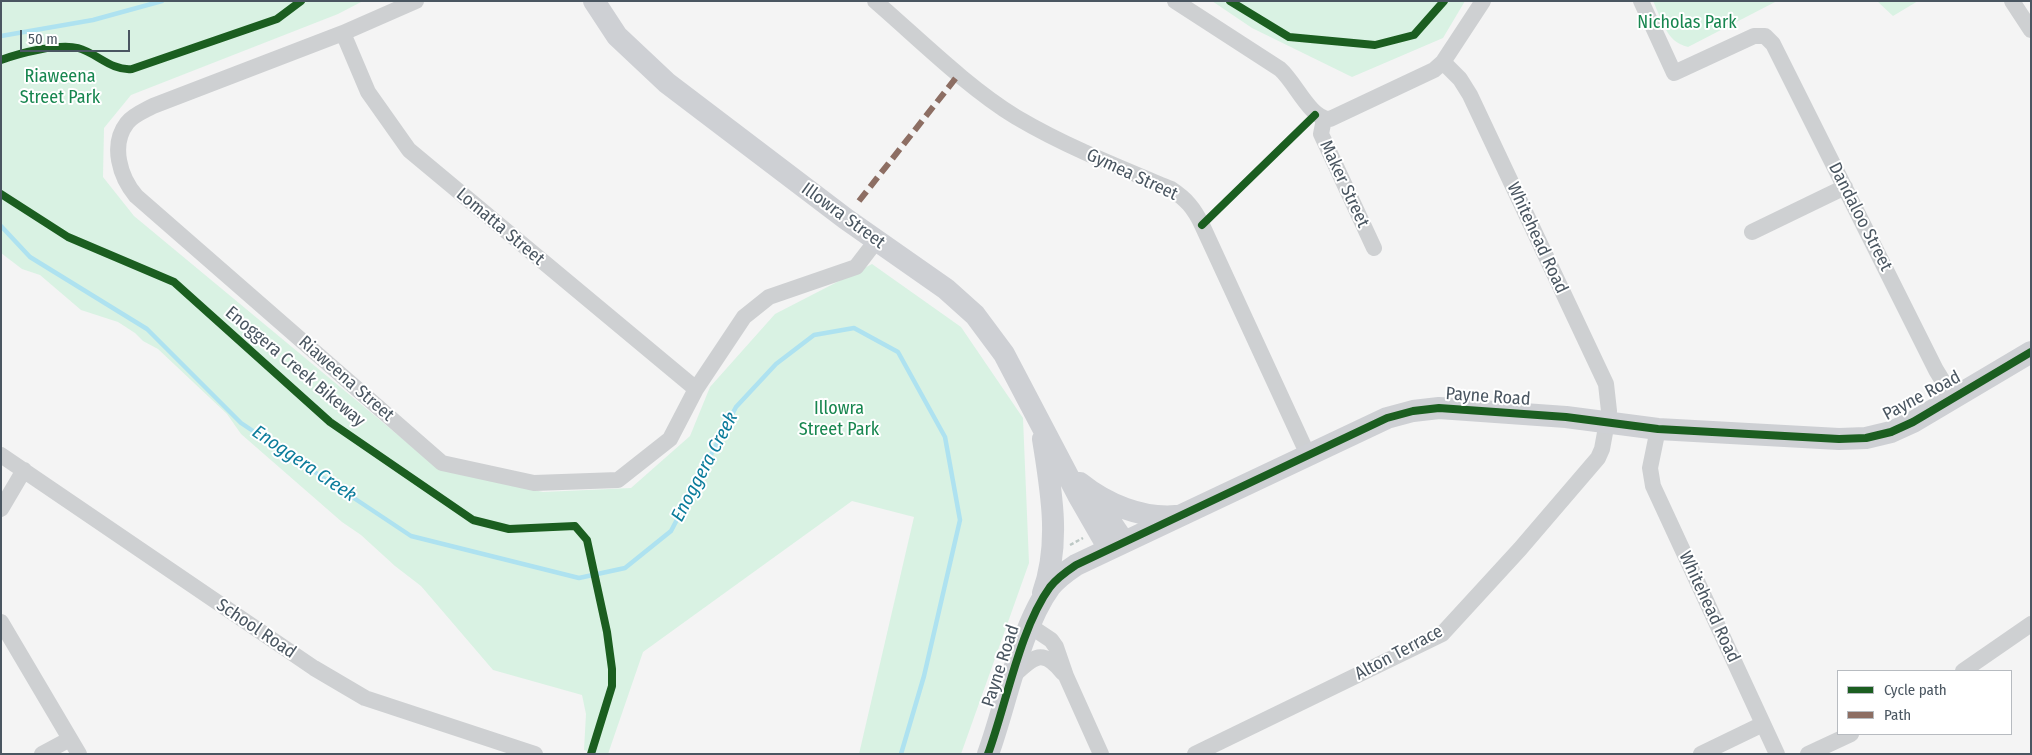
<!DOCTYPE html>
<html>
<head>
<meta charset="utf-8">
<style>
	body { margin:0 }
	#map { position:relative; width:2032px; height:755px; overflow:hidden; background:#f4f4f4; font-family:"Fira Sans Condensed",sans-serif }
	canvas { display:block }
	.frame { position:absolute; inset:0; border:2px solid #4a5661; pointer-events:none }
	.legend { position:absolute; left:1837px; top:670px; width:175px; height:65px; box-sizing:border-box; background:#fff; border:1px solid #b7bbc0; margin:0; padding:6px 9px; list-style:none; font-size:15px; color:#4a5661 }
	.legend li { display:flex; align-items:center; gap:10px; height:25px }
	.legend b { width:25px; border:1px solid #b7bbc0 }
	.scale { position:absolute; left:20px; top:30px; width:110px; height:22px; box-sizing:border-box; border:2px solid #4a5661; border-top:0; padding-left:6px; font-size:15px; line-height:18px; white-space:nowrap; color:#4a5661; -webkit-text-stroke:4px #fff; paint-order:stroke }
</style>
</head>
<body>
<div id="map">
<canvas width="2032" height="755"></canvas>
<div class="frame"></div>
<ul class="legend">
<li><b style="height:6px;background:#1b5e20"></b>Cycle path</li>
<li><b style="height:6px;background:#8d6e63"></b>Path</li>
</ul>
<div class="scale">50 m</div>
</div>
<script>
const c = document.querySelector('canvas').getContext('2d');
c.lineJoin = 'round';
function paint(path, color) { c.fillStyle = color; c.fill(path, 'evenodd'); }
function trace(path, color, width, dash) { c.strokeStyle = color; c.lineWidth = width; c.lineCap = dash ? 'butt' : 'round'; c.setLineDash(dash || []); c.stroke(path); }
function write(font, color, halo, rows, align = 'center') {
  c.font = font + ' "Fira Sans Condensed",sans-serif'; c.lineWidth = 4; c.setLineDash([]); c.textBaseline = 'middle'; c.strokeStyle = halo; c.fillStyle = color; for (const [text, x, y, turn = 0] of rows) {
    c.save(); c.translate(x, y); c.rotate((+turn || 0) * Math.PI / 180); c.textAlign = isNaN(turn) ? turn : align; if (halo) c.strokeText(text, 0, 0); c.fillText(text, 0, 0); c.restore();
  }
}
const green = new Path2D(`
	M 1,1 L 363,1 L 338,14 L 131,95 L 104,128 L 103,177 L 134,216 L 439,469 L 543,492 L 631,488 L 690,436 L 710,387 L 775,314 L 872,264 L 961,327 L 1023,418 L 1029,563 L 961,754 L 859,754 L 914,517 L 852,501 L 643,652 L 608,754 L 595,754 L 584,750 L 586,714 L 582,695 L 493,670 L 421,586 L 395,566 L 361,535 L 342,522 L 241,434 L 227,414 L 158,349 L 143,341 L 135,333 L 118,322 L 81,310 L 40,275 L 22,269 L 1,253 Z
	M 1212,1 L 1465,1 L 1443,38 L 1352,77 L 1252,28 Z
	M 1653,1 L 1777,1 L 1688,47 C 1666,42 1662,20 1653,1 Z
	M 1877,1 L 1918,1 L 1893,16 Z`);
const stream = new Path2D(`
	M 1,36 L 93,20 L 162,1
	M 1,226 L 30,257 L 147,329 L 241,423 L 411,536 L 579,578 L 625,568 L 671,531 L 736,407 L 776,364 L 814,335 L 854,328 L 898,352 L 945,437 L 960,520 L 924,676 L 901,754`);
const path = new Path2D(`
	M 1070,545 L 1083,538`);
const street = new Path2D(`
	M 416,1 L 343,33 L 153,106 C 144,111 133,115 127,123 C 110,145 120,177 136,196 L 442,463 L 534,483 L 618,480 L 670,439 L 696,389 L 744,317 L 769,297 L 856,267 L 876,241
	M 875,1 C 919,39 967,87 1016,117 C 1065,146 1118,167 1171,189 C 1186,199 1194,208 1202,225 L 1308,455
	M 1175,1 L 1280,69 C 1296,83 1310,119 1330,119 L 1434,70 L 1443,62 L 1483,1
	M 1641,1 L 1674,73 L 1754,36 L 1765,36 L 1773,44 L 1936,370 L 1953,398
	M 2012,1 L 2031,30
	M 343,33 L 368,92 L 409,150 L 696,389
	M 1324,119 L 1321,134 L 1374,248
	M 1752,232 L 1845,187
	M 1658,429 L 1650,468 L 1653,486 L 1777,754
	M 1,455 L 314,668 L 365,698 L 535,754
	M 1,509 L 24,470
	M 1,622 L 79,754
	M 1030,626 L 1051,640 L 1056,647 L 1066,676 L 1101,754
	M 1963,671 L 2031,624
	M 1014,675 C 1034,656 1043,648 1063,673
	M 42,754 L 70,739
	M 1195,754 L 1442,634 L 1520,549 L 1598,458 L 1602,449 L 1609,411 L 1606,384 L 1470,95 L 1460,79 L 1443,62
	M 1701,754 L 1763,724
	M 1808,754 L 1851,734`);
const secondary = new Path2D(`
	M 594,1 L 617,36 L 667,83 L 846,219 L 946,289 L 975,315 L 1004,354 L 1078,495 L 1109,549
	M 1043,439 C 1051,490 1061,543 1043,593
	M 1080,483 C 1106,504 1142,519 1176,516
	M 1093,496 L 1124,542
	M 988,754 C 1006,705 1020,628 1050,587 C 1057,578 1067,571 1076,565 L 1387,418 L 1413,411 L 1439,408 L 1566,417 L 1658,429 L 1839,439 L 1866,438 L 1891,432 L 1913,422 L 2031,352`);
const quiet = new Path2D(`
	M 859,201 L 959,74`);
const cycleway = new Path2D(`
	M 1230,1 L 1289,37 L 1375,45 L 1414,35 L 1444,1
	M 1,60 C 20,53 59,43 78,48 C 97,53 111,71 132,69 L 277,19 L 301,1
	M 1,194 L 68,237 L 174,282 L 330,422 L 473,520 L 509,529 L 575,526 L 587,540 L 607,632 L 612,669 L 612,686 L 591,754
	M 1202,225 L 1315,115
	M 988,754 C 1006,705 1020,628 1050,587 C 1057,578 1067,571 1076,565 L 1387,418 L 1413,411 L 1439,408 L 1566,417 L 1658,429 L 1839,439 L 1866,438 L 1891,432 L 1913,422 L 2031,352`);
const parkNames = [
	["Nicholas Park",1687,23],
	["Riaweena",60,77],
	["Street Park",60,98],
	["Illowra",839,409],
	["Street Park",839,430]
];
const streetNames = [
	["Gymea Street",1132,175,25],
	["Maker Street",1344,184,65],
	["Illowra Street",843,216,36],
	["Dandaloo Street",1860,217,63],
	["Lomatta Street",500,227,40],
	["Whitehead Road",1537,238,65],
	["Enoggera Creek Bikeway",295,367,40],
	["Riaweena Street",346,379,41],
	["Payne Road",1922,396,-28],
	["Payne Road",1488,397,4],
	["Whitehead Road",1709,607,65],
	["School Road",256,629,34],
	["Alton Terrace",1399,653,-28],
	["Payne Road",1001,666,-72]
];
const waterNames = [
	["Enoggera Creek",304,464,34],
	["Enoggera Creek",705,467,-62]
];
paint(green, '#d9f2e3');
trace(stream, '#aee2f0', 4.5);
trace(path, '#bcc7c4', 2.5, [4, 2.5]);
trace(street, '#ced0d2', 16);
trace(secondary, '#ced0d4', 22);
trace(quiet, '#8d6e63', 6, [12, 6]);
trace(cycleway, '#1b5e20', 8);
write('18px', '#17864f', '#fff', parkNames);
write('18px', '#4a5661', '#fff', streetNames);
write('italic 19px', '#0c7c9b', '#fff', waterNames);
</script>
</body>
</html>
